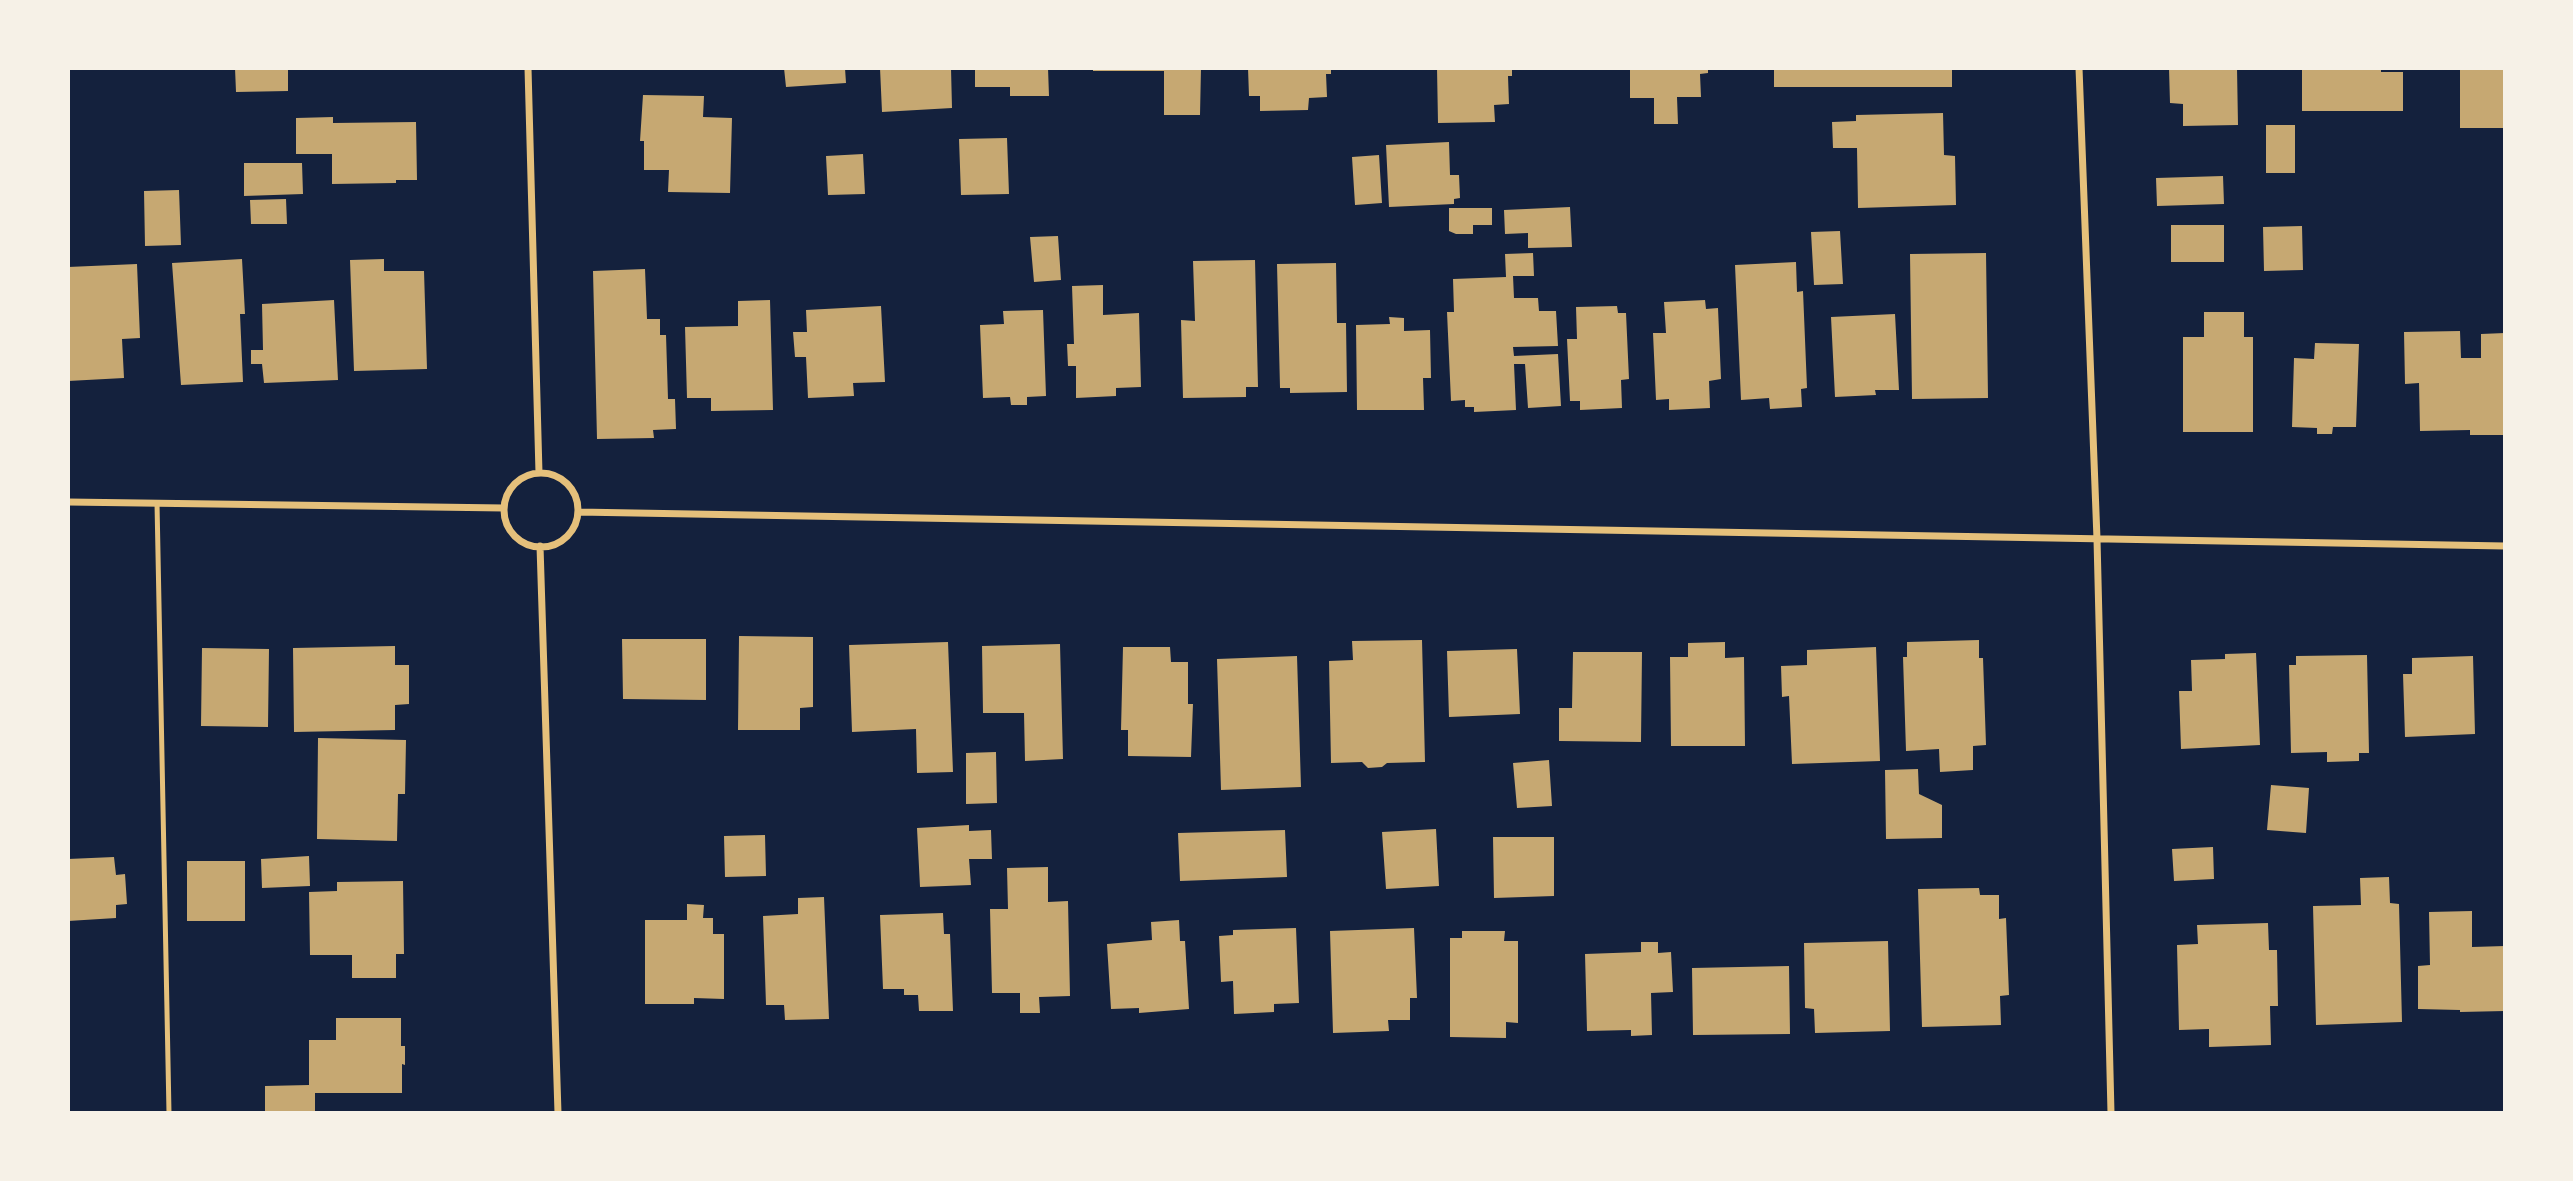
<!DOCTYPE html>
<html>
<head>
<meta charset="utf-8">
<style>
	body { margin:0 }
	#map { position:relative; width:2573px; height:1181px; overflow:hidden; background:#14213d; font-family:"Space Grotesk",sans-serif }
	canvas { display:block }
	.frame { position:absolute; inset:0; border:70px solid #f6f1e7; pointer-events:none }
</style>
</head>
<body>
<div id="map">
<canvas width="2573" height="1181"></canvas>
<div class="frame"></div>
</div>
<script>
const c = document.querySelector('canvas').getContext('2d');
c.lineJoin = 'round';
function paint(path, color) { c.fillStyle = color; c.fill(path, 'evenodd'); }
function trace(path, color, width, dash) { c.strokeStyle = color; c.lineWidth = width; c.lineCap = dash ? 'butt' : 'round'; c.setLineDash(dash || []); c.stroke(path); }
const building = new Path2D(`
	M 235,68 L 288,68 L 288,91 L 236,92 Z
	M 784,68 L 845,68 L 846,83 L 786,87 Z
	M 880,68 L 951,68 L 952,108 L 882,112 Z
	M 975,68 L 1048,68 L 1049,96 L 1010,96 L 1010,87 L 975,87 Z
	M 1093,68 L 1201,68 L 1200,115 L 1164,115 L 1164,71 L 1093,71 Z
	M 1248,68 L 1331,68 L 1331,74 L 1326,74 L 1327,97 L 1309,98 L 1308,110 L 1260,111 L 1260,96 L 1249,96 Z
	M 1437,68 L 1512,68 L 1512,76 L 1508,76 L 1509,104 L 1494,105 L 1495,122 L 1438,123 Z
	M 1630,68 L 1708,68 L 1708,73 L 1700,74 L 1701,97 L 1677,97 L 1678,124 L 1654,124 L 1654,98 L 1630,98 Z
	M 1774,68 L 1952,68 L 1952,87 L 1774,87 Z
	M 2169,68 L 2237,68 L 2238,125 L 2183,126 L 2183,104 L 2170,103 Z
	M 2302,68 L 2381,68 L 2381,72 L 2403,72 L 2403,111 L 2302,111 Z
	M 2460,68 L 2505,68 L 2505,128 L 2460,128 Z
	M 643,95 L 704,96 L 703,117 L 732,118 L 730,193 L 668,192 L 669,170 L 644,170 L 644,141 L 640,141 Z
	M 1943,113 L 1944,155 L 1955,156 L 1956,205 L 1858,208 L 1857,148 L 1833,148 L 1832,122 L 1856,121 L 1856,115 Z
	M 333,117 L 333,123 L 416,122 L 417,180 L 396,180 L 396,183 L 332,184 L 332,154 L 296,154 L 296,118 Z
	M 2266,125 L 2295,125 L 2295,173 L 2266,173 Z
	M 1007,138 L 1009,194 L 961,195 L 959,139 Z
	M 1449,142 L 1450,175 L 1459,175 L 1460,198 L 1454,199 L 1454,204 L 1389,207 L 1386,145 Z
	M 863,154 L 865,194 L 828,195 L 826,156 Z
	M 1379,155 L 1382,203 L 1355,205 L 1352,157 Z
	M 244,163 L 302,163 L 303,194 L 244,196 Z
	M 2223,176 L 2224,204 L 2157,206 L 2156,178 Z
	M 179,190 L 181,245 L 145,246 L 144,191 Z
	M 286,199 L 287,224 L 251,224 L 250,200 Z
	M 1570,207 L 1572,247 L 1528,248 L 1528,233 L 1505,234 L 1504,210 Z
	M 1449,208 L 1492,208 L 1492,225 L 1473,225 L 1473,234 L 1456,234 L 1449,231 Z
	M 2171,225 L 2224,225 L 2224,262 L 2171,262 Z
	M 2302,226 L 2303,270 L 2264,271 L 2263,227 Z
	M 1840,231 L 1843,284 L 1814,285 L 1811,232 Z
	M 1058,236 L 1061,280 L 1034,282 L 1030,237 Z
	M 1533,253 L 1534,276 L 1513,276 L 1514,298 L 1538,298 L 1539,311 L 1556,311 L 1558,346 L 1513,347 L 1514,356 L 1558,354 L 1561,406 L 1528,408 L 1525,364 L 1514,364 L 1516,410 L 1474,412 L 1474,407 L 1465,407 L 1465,400 L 1451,401 L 1447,312 L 1454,312 L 1453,279 L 1506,277 L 1505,254 Z
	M 1986,253 L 1988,398 L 1912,399 L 1910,254 Z
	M 242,259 L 245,314 L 240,314 L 243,382 L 181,385 L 172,263 Z
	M 384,259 L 384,271 L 424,271 L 427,369 L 354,371 L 350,260 Z
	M 1255,260 L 1258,387 L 1246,387 L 1246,397 L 1183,398 L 1181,320 L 1195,321 L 1193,261 Z
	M 1796,262 L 1797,292 L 1803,291 L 1807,388 L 1801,389 L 1802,407 L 1770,409 L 1769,398 L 1741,400 L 1735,265 Z
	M 1336,263 L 1337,323 L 1346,323 L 1347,392 L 1290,393 L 1290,388 L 1280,388 L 1277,264 Z
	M 137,264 L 140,338 L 122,339 L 124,378 L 68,381 L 68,267 Z
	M 645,269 L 647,319 L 660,319 L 660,335 L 666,335 L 668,399 L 675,399 L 676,429 L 653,430 L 654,438 L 597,439 L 593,271 Z
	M 1103,285 L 1103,315 L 1139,313 L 1141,387 L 1116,388 L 1116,396 L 1076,398 L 1076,366 L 1068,366 L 1067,344 L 1074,344 L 1072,286 Z
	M 334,300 L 338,380 L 264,383 L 262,364 L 251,364 L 251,350 L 263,350 L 262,304 Z
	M 770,300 L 773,410 L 711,411 L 711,398 L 687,398 L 685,327 L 738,326 L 738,301 Z
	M 1705,300 L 1706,309 L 1718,308 L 1721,379 L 1709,381 L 1710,408 L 1669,410 L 1669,399 L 1656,400 L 1653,333 L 1666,333 L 1664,302 Z
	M 881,306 L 885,382 L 853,383 L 854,396 L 808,398 L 806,357 L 795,357 L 793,332 L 807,332 L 806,310 Z
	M 1617,306 L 1618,313 L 1626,313 L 1629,379 L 1621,380 L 1622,408 L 1580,410 L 1580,401 L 1570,401 L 1567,339 L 1577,339 L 1576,307 Z
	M 1043,310 L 1046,396 L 1027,397 L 1027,405 L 1011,405 L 1010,397 L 983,398 L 980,325 L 1004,324 L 1003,311 Z
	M 2204,312 L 2244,312 L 2244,337 L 2253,337 L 2253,432 L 2183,432 L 2183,337 L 2204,337 Z
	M 1895,314 L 1899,390 L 1875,390 L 1876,395 L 1835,397 L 1831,317 Z
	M 1389,317 L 1404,318 L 1404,331 L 1430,330 L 1431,378 L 1423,378 L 1424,410 L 1357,410 L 1356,325 L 1390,324 Z
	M 2460,331 L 2461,358 L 2481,358 L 2481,334 L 2505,333 L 2505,435 L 2470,435 L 2470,430 L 2420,431 L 2419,383 L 2405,384 L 2404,332 Z
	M 2315,343 L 2359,344 L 2356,427 L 2333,427 L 2332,434 L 2317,434 L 2317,428 L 2292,427 L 2294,358 L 2314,359 Z
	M 739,636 L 813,637 L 813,707 L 800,708 L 800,730 L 738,730 Z
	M 622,639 L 706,639 L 706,700 L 623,699 Z
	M 1422,640 L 1425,762 L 1387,763 L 1382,767 L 1368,768 L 1362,762 L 1331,763 L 1329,661 L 1353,660 L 1352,641 Z
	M 1979,640 L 1979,658 L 1983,658 L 1986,745 L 1973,746 L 1973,770 L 1940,772 L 1939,749 L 1906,751 L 1903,657 L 1907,657 L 1907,642 Z
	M 948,642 L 953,772 L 917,773 L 916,729 L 852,732 L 849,645 Z
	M 1725,642 L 1725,658 L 1744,657 L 1745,746 L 1671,746 L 1670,657 L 1688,657 L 1688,643 Z
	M 1060,644 L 1063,759 L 1025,761 L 1024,713 L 983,713 L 982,646 Z
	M 395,646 L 395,665 L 409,665 L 409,704 L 395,705 L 395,730 L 294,732 L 293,648 Z
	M 1123,647 L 1170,647 L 1171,662 L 1188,662 L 1188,704 L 1193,704 L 1191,757 L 1128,756 L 1128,730 L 1121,730 Z
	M 1876,647 L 1880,761 L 1792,764 L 1789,696 L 1782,697 L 1781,666 L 1807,665 L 1807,650 Z
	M 202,648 L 269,649 L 268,727 L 201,726 Z
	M 1517,649 L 1520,714 L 1449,717 L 1447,651 Z
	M 1573,652 L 1642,652 L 1641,742 L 1559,741 L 1559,708 L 1572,708 Z
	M 2256,653 L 2260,745 L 2181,749 L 2179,691 L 2192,691 L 2191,660 L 2225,659 L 2225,654 Z
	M 2367,655 L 2369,753 L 2359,753 L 2359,761 L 2327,762 L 2327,752 L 2291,753 L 2289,665 L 2296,665 L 2296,656 Z
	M 1297,656 L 1301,787 L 1221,790 L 1217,659 Z
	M 2473,656 L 2475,734 L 2405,737 L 2403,674 L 2412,674 L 2412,658 Z
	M 318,738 L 406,740 L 405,794 L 398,794 L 397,841 L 317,839 Z
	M 996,752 L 997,803 L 966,804 L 966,753 Z
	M 1549,760 L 1552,806 L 1517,808 L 1513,763 Z
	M 1918,769 L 1919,794 L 1942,805 L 1942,838 L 1886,839 L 1885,770 Z
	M 2271,785 L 2309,788 L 2306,833 L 2267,830 Z
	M 969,825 L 969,831 L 991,830 L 992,859 L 969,859 L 971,885 L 920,887 L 917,828 Z
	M 1436,829 L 1439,886 L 1386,889 L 1382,832 Z
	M 1285,830 L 1287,877 L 1180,881 L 1178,833 Z
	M 765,835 L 766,876 L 725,877 L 724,836 Z
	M 1493,837 L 1554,837 L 1554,896 L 1494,898 Z
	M 2213,847 L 2214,879 L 2174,881 L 2172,849 Z
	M 309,856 L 310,886 L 262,888 L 261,859 Z
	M 114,857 L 116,875 L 125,874 L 127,904 L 116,905 L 116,918 L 68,921 L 68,859 Z
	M 187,861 L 245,861 L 245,921 L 187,921 Z
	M 1048,867 L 1048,902 L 1068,901 L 1070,996 L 1039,997 L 1040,1013 L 1020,1013 L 1020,993 L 992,993 L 990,909 L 1008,909 L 1007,868 Z
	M 2389,877 L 2390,903 L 2399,904 L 2402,1022 L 2316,1025 L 2313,906 L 2361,905 L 2360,878 Z
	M 403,881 L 404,954 L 396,954 L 396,978 L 352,978 L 352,955 L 310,955 L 309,892 L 337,891 L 337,882 Z
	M 1979,888 L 1980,895 L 1999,895 L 1999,919 L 2006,918 L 2009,995 L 2000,996 L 2001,1025 L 1922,1027 L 1918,889 Z
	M 824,897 L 829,1019 L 785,1020 L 784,1005 L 766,1005 L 763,916 L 798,914 L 798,898 Z
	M 687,904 L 704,905 L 703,918 L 713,918 L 713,934 L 724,934 L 724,999 L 694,998 L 694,1004 L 645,1004 L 645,920 L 687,920 Z
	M 2472,911 L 2472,947 L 2505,946 L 2505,1011 L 2460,1012 L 2460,1010 L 2418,1009 L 2418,966 L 2430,965 L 2429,912 Z
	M 943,913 L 944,934 L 950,934 L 953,1011 L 919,1011 L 918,995 L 904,995 L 904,989 L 883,989 L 880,915 Z
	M 1179,920 L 1180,941 L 1185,941 L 1189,1009 L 1139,1013 L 1139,1008 L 1111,1009 L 1107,944 L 1152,940 L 1151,922 Z
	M 2268,923 L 2269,950 L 2277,950 L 2278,1006 L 2270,1006 L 2271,1045 L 2209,1047 L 2209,1029 L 2179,1030 L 2177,945 L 2198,944 L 2197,925 Z
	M 1296,928 L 1299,1003 L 1274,1004 L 1274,1012 L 1234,1014 L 1233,981 L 1221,982 L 1219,936 L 1233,935 L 1233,930 Z
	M 1414,928 L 1417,998 L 1410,998 L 1410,1020 L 1388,1020 L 1389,1031 L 1333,1033 L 1330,931 Z
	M 1462,931 L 1505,931 L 1504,941 L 1518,941 L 1518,1023 L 1506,1022 L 1506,1038 L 1450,1037 L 1450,938 L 1462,938 Z
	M 1888,941 L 1890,1031 L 1815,1033 L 1814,1009 L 1805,1008 L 1804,943 Z
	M 1641,942 L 1658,942 L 1658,953 L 1671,952 L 1673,992 L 1651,993 L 1652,1035 L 1631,1036 L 1631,1030 L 1587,1031 L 1585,954 L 1641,952 Z
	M 1789,966 L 1790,1034 L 1693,1035 L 1692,968 Z
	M 336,1018 L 401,1018 L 401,1046 L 405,1046 L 405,1065 L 402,1064 L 402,1093 L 315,1093 L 315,1113 L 265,1113 L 265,1086 L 309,1085 L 309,1040 L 336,1040 Z`);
const service = new Path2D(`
	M 157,503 L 169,1113`);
const minor = new Path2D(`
	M 528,68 L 539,473
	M 2079,68 L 2097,539 L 2111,1113
	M504 510a37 37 0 1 1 74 0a37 37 0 1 1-74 0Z
	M 68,502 L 504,508
	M 578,512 L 2505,546
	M 540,546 L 558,1113`);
paint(building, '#c6a872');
trace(service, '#e5c07b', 5);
trace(minor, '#e5c07b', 7);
</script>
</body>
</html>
